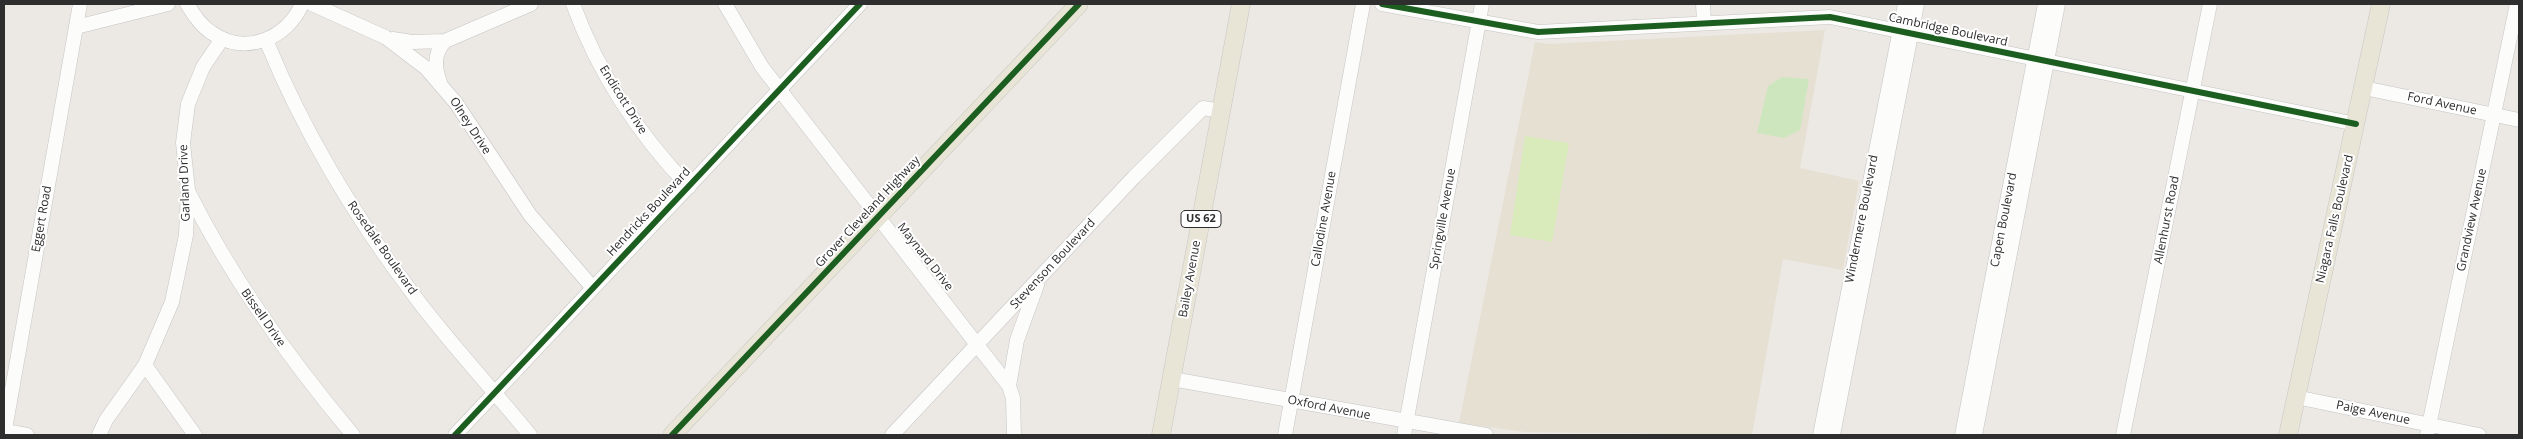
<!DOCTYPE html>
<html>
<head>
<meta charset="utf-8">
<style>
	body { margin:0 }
	#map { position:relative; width:2523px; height:439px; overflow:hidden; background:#ece8e4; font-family:"Open Sans",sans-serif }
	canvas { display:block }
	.frame { position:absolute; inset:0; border:5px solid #2e2e2e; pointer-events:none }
</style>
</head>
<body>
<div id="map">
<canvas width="2523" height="439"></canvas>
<div class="frame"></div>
</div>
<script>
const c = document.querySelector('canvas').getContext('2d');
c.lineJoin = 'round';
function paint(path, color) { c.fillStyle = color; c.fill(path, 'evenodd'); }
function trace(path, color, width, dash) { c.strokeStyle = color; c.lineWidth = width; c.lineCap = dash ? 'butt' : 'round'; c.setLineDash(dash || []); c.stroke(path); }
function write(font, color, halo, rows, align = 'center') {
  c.font = font + ' "Open Sans",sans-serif'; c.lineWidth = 4; c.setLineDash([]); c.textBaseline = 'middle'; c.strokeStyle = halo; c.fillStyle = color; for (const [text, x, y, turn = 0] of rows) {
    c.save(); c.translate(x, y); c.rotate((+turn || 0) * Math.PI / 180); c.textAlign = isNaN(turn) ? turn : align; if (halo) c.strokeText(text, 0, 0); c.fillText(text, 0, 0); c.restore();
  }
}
const education = new Path2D(`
	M 1825,30 L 1800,168 L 1859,181 L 1843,270 L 1783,259 L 1752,435 L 1525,432 L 1459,423 L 1535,42 L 1549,44 Z`);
const green = new Path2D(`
	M 1782,77 L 1809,79 L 1800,130 L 1784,138 L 1757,133 L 1768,86 Z`);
const pitch = new Path2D(`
	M 1525,136 L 1569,143 L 1552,242 L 1510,235 Z`);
const minor = new Path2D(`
	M 187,4 C 194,15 201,26 212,33 C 245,56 287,39 302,4
	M 312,4 L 385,37 L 426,68 L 456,103 L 530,215 L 593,288
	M 573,4 C 598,72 638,134 689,187
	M 725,4 L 762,67 L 1009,386 L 1013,398 L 1014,435
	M 1382,4 L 1538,32 L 1830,17 L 2356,124
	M 1703,4 L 1704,22
	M 76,27 L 168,4
	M 393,39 L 412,42 L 445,41 L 531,4
	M 266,40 C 304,133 356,219 416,298 C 452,346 493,389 530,435
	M 440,82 C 434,66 434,53 445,41
	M 2364,88 L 2519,120
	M 189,193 C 233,281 290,360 353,435
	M 145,365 L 195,435
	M 1172,379 L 1486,435
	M 1009,386 L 1017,340 L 1037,285
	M 2296,397 L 2479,435
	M 5,431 L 27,435
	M 4,435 L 80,4
	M 99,435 L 106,420 L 145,365 L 172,302 L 186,235 L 188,190 L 183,143 L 188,104 L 203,67 L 222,39
	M 455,435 L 860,4
	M 892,435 L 1134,177 L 1203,108 L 1221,111
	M 1285,435 L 1363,4
	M 1404,435 L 1482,4
	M 1820,435 L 1905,4
	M 1833,435 L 1917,4
	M 1962,435 L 2045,4
	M 1975,435 L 2058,4
	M 2123,435 L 2210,4
	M 2427,435 L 2517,4`);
const major = new Path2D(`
	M 672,435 L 1079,4
	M 1161,435 L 1241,4
	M 2288,435 L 2381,4`);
const cycleway = new Path2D(`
	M 1382,4 L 1538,32 L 1830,17 L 2356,124
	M 455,435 L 860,4
	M 672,435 L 1079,4`);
const shields = [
	[1201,219,40]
];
const shieldNames = [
	["US 62",1201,219]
];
const streetNames = [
	["Cambridge Boulevard",1948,30,12],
	["Endicott Drive",623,100,58],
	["Ford Avenue",2442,104,12],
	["Olney Drive",470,126,57],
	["Garland Drive",185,183,-92],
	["Hendricks Boulevard",649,212,-47],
	["Grover Cleveland Highway",868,212,-47],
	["Eggert Road",42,219,-80],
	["Callodine Avenue",1324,219,-80],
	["Springville Avenue",1443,219,-80],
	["Windermere Boulevard",1862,219,-79],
	["Niagara Falls Boulevard",2335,219,-77],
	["Capen Boulevard",2004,220,-79],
	["Allenhurst Road",2167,220,-79],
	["Grandview Avenue",2472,220,-78],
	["Rosedale Boulevard",382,248,55],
	["Maynard Drive",925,257,52],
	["Stevenson Boulevard",1053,264,-47],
	["Bailey Avenue",1190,279,-80],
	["Bissell Drive",263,318,55],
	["Oxford Avenue",1329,408,11],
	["Paige Avenue",2373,413,12]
];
paint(education, '#e6e0d3');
paint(green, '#cee6be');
paint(pitch, '#d9eabb');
trace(minor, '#c5c4c5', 15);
trace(major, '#c6c5c4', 19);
trace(minor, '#fcfcfb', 14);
trace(major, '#e8e4d6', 18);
trace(cycleway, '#1b5e20', 6);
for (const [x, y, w] of shields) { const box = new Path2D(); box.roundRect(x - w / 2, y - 8.5, w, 17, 4); c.fillStyle = '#fff'; c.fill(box); trace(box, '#2e2e2e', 1); }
write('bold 11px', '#2e2e2e', null, shieldNames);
write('12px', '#2e2e2e', '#fff', streetNames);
</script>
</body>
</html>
